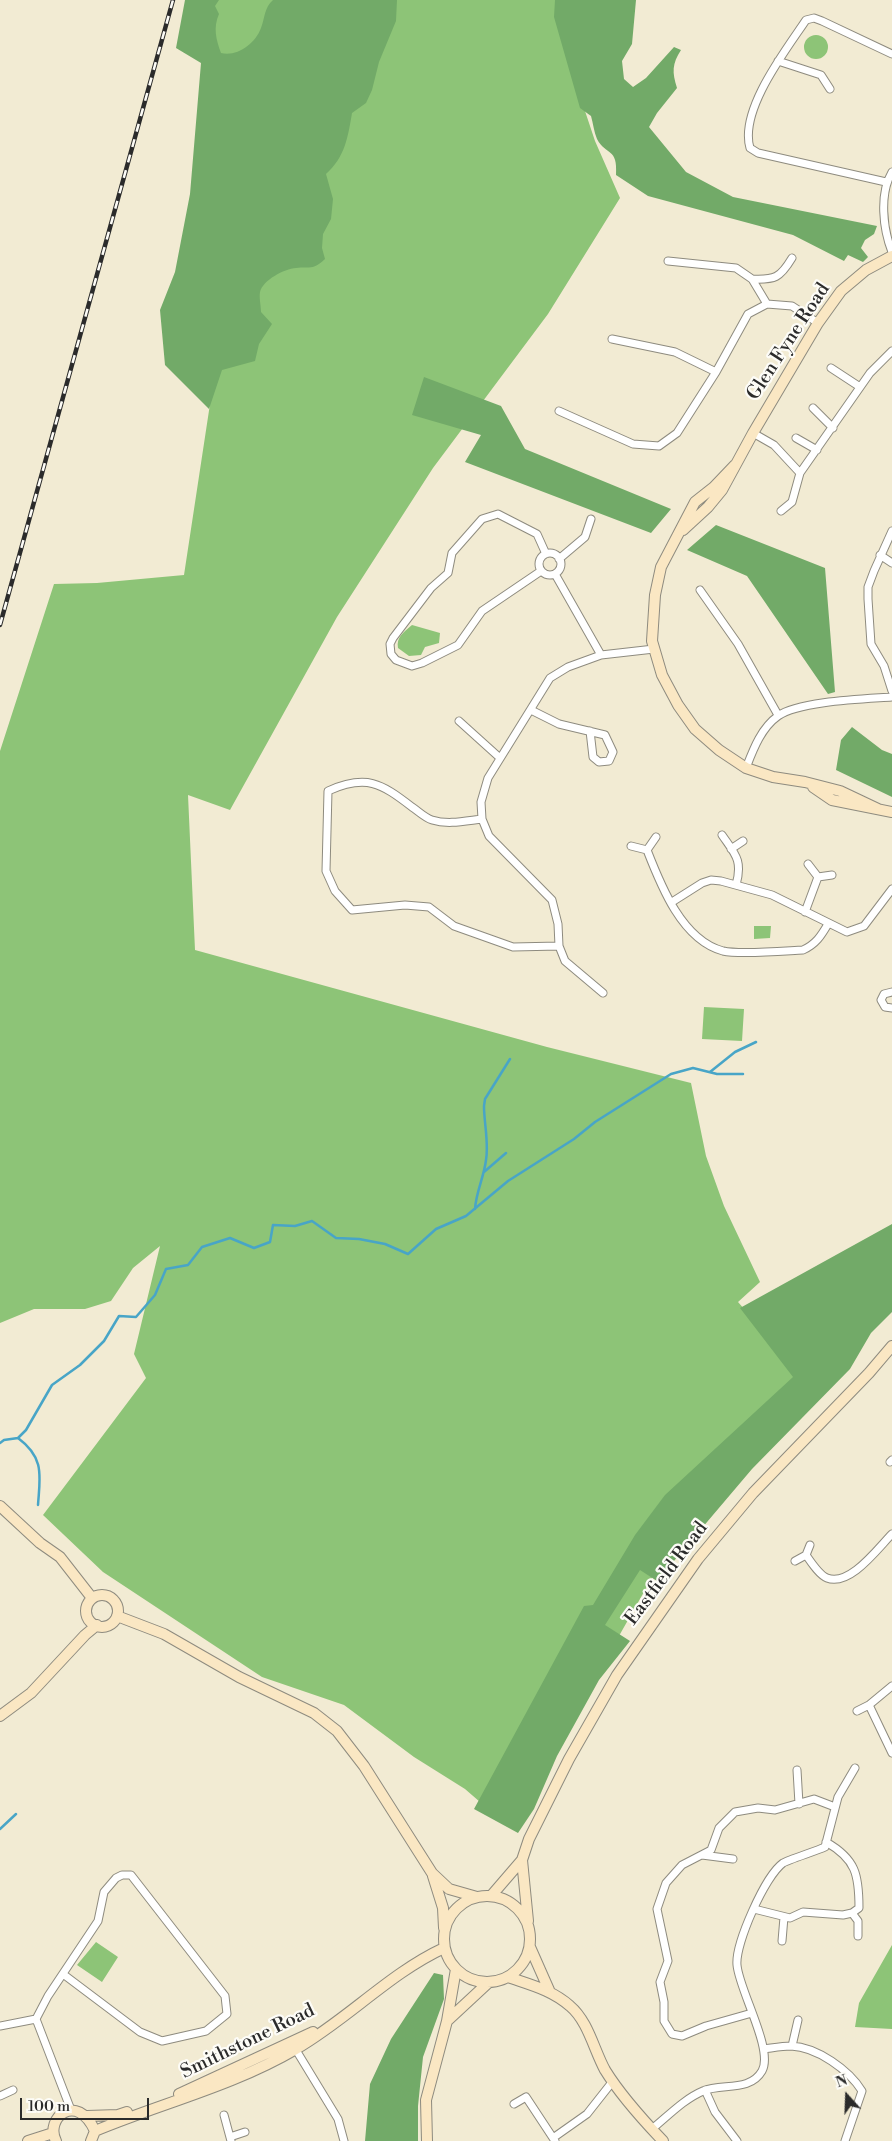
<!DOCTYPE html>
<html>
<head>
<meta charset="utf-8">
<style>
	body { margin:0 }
	#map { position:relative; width:892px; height:2141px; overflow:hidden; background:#f2ebd3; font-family:"Libre Bodoni",serif }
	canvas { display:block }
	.north { position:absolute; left:822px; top:2071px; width:50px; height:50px; -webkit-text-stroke:4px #fdfcf7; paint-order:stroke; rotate:340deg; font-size:14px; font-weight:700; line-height:20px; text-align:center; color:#2b2b2b }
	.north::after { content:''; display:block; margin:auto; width:18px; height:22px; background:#2b2b2b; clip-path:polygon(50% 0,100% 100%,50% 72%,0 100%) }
	.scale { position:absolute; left:20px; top:2098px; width:129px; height:22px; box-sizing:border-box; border:2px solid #2b2b2b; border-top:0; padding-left:6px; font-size:15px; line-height:18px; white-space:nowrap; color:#2b2b2b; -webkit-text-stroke:4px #fdfcf7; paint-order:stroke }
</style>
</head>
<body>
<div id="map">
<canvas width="892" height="2141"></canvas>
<div class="north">N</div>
<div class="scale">100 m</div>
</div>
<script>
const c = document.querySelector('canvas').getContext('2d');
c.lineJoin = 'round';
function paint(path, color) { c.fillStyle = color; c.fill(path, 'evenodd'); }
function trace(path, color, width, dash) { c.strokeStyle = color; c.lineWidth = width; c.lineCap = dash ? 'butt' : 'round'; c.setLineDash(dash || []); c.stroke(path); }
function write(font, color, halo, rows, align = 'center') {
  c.font = font + ' "Libre Bodoni",serif'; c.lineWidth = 4.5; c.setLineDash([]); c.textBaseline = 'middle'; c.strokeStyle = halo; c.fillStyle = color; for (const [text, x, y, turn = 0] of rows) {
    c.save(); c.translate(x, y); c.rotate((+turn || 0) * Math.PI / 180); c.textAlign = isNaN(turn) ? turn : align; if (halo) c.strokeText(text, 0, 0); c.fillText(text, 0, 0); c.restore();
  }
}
const green = new Path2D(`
	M 199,0 L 293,0 L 252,64 L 211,60 Z
	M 395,0 L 562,0 L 561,39 L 595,141 L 620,198 L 548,314 L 433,468 L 337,617 L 230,810 L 188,795 L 195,950 L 547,1047 L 691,1083 L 706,1156 L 724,1206 L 760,1282 L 738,1302 L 804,1377 L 674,1539 L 510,1828 L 465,1789 L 414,1757 L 344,1705 L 262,1677 L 103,1572 L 43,1515 L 146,1378 L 134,1354 L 160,1246 L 133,1268 L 111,1301 L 85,1309 L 34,1309 L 0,1323 L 0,751 L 54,584 L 97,583 L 184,575 L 210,404 L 212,350 Z
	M804 47a12 12 0 1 1 24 0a12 12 0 1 1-24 0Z
	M 412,625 L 440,633 L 439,643 L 425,647 L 421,655 L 409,656 L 398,648 C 396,637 404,632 412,625 Z
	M 754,926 L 771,926 L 770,938 L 754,939 Z
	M 704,1007 L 744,1009 L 742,1041 L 702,1039 Z
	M 96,1942 L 118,1957 L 102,1982 L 77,1965 Z
	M 892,1945 L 892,2029 L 855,2027 L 859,2003 Z`);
const forest = new Path2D(`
	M 185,0 L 219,0 L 215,6 L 219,14 C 213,28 216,39 221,53 C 237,57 255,44 261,28 C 265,18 264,8 273,0 L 397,0 L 396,21 L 379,62 L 372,90 L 366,103 L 352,113 C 348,137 345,157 326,174 L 333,199 L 331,219 L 323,234 L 322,248 L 325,259 C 312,271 310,266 296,268 C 284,269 263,280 260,292 C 259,298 261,306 261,312 L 272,324 L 259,344 L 255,361 L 222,370 L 209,409 L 165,365 L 160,310 L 175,272 L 190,194 L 201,63 L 176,48 Z
	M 555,0 L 636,0 L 632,44 L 622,61 L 624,79 L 633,87 L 646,78 L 674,47 L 681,50 C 672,64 672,72 677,88 L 657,113 L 649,127 L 686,172 L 733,197 L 877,226 L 874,234 L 865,240 L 861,248 L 868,257 L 863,262 L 848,255 L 844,261 L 793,235 L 648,196 L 616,175 C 618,147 606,156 597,139 C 594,132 593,123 591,116 L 580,108 L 554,17 Z
	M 424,377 L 501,406 L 525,449 L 671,509 L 651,533 L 465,462 L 481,435 L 412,415 Z
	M 716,525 L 825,568 L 835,692 L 828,694 L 747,576 L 687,550 Z
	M 852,727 L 882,750 L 892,754 L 892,797 L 836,770 L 841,740 Z
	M 892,1224 L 892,1312 L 871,1333 L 850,1369 L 752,1469 L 657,1581 L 640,1570 L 605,1625 L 630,1641 L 599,1680 L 557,1756 L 534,1809 L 518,1833 L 474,1809 L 584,1606 L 593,1605 L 635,1535 L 665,1495 L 793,1377 L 740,1308 Z
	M 434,1973 L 443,1975 L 444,1999 L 423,2057 L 418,2106 L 418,2141 L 365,2141 L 370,2084 L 391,2039 Z`);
const stream = new Path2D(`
	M 710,1072 L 735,1052 L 756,1042
	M 484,1172 L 506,1153
	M 475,1209 C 476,1192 484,1177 486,1160 C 489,1143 484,1123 484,1106 L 485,1099 L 510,1059
	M 18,1438 C 45,1458 40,1476 38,1505
	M 0,1443 L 4,1440 L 18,1438 L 26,1430 L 52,1385 L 80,1365 L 104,1341 L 119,1316 L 136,1317 L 155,1295 L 166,1269 L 188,1265 L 202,1247 L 230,1238 L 254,1248 L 270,1242 L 273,1225 L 295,1226 L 312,1221 L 336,1238 L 359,1239 L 385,1244 L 408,1254 L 436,1229 L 466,1216 L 508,1181 L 574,1139 L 595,1122 L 671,1074 L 693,1068 L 717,1074 L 743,1074
	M 0,1829 L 16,1814`);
const street = new Path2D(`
	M 778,61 L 821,75 L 830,89
	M 892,172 C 879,194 883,229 892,252
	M 886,182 L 758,153 L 750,148 C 739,110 786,50 806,20 L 814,18 L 822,21 L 892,54
	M 668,261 L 736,268 L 752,279 L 767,304
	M 752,279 C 775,280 780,278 792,258
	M 612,339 L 675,352 L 716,372
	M 831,368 L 860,387
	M 813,408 L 833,428
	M 559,411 L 633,444 L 659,446 L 677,433 L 716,372 L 748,314 L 767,304 L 792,306 L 818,323
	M 753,433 L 774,445 L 800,473
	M 796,438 L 817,450
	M 781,511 L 792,502 L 800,473 L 870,373 L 892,351
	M 892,531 L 874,571 L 868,587 L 868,599 L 871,644 L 884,666 L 892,691
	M539 564a11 11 0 1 1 22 0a11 11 0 1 1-22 0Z
	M 880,555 L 892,563
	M 559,559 L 585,537 L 591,519
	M 541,571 L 482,611 L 458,645 L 422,663 L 412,666 L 396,660 L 391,654 L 390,644 L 393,638 L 431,588 L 448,573 L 452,553 L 482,519 L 498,514 L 537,534 L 546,554
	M 555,574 L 601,655
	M 700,590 L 738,644 L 778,715
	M 531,710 L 559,724 L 605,735 L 613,752 L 609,761 L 599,762 L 593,757 L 590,731
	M 459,721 L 500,758
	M 746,768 C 753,750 761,728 778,716 C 799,701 865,699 892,697
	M 482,819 C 465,821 448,825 432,820 C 425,818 418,811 412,807 C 381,783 366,774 328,791 L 326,871 L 335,891 L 352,910 L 405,905 L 429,907 L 454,926 L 513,947 L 559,946
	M 722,835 C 735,854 743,860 736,885
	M 656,837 L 647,850 C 661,886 682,940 723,951 C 740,955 784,951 803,950 C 816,944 821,936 828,924
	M 631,846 L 647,850
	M 731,849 L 743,841
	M 818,877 L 832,875
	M 672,902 L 702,883 L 711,880 L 721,881 L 772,895 L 847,932 L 864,926 L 892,889
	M 805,912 L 818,877 L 808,864
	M 892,992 L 884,994 L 881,1000 L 885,1007 L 892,1008
	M 603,993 L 565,961 L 559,946 L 558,924 L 552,900 L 489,836 L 482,819 L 481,802 L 488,778 L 550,678 L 568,667 L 601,655 L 654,649
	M 890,1462 L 892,1460
	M 810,1545 L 806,1555 C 811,1562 819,1575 827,1578 C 850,1587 878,1548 892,1534
	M 795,1561 L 806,1555
	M 892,1686 L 869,1705 L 892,1753
	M 857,1711 L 869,1705
	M 797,1770 L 799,1804
	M 702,1855 L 733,1859
	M 754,1909 L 790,1918 L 803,1912 L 843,1915 L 852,1913 L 859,1908 C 859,1875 856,1859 826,1842
	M 852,1913 L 858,1921 L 858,1936
	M 782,1941 L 784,1917
	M 63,1974 L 140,2032 L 162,2041 L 206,2031 L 227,2014 L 225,1996 L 131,1875 L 122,1875 L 116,1878 L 104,1892 L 98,1921 L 48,1996 L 36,2019 L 71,2110
	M 752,2013 L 706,2026 L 682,2036 L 672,2034 L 664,2021 L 664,2002 L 660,1982 L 668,1961 L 657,1909 L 666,1883 L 682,1865 L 711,1850 L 719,1828 L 735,1812 L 758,1808 L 775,1810 L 814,1799 L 835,1807
	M 0,2026 L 36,2019
	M 792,2046 L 798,2020
	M 764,2049 C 772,2048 782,2046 791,2046 C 817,2047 849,2070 862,2091 L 845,2141
	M 296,2050 L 338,2119 L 344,2141
	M 705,2090 L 715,2112 L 737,2141
	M 0,2096 L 13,2090
	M 514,2104 L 526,2097 L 555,2141
	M 224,2115 L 231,2141
	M 652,2129 C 668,2116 684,2099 703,2091 C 722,2083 750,2092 762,2071 C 774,2050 739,1990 737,1965 C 735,1944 765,1876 783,1863 C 788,1860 816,1851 825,1847 L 838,1797 L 855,1768
	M 230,2137 L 245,2132
	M 553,2138 L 587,2114 L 613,2081`);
const secondary = new Path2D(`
	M 735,465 L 714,487 L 695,502 L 661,567 L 655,595 L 652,641 L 662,675 L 678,705 L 695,729 L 719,750 L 746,768 L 773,777 L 805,782 L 840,791 L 878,809
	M 683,530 L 708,507 L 722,490 L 753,433 L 818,323 L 841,291 L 866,270 L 892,256
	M 813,787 L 832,800 L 892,812
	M 0,1506 L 40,1543 L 60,1557 L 92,1598
	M86 1611a16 16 0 1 1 32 0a16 16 0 1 1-32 0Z
	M 117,1616 L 164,1634 L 239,1677 L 314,1713 L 337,1731 L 364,1766 L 432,1873 L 449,1889 L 477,1897
	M 0,1716 L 31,1693 L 85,1635 L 97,1625
	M 522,1860 L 528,1921
	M 433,1876 L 443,1908 L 444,1928
	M444 1939a43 43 0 1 1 86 0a43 43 0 1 1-86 0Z
	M 491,1896 L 522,1860 L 529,1839 L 569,1759 L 617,1675 L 698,1559 L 753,1493 L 869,1373 L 892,1346
	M 530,1947 L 549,1990
	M 508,1977 C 531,1985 552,1990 570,2006 C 588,2021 594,2050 605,2070 C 621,2096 642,2119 663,2141
	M 447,2021 L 489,1982
	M 179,2094 L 313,2032
	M 87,2116 L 118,2115 L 127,2112
	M 95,2131 C 162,2103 233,2086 296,2049 C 348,2019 390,1973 444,1948
	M 28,2141 L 53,2133
	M 56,2141 C 44,2118 77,2091 95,2131 L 91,2141
	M 427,2141 L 426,2100 L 447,2021 L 456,1969`);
const rail = new Path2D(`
	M 0,625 L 173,0`);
const streetNames = [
	["Glen Fyne Road",789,342,-57],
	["Eastfield Road",667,1574,-53],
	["Smithstone Road",248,2042,-26]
];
paint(green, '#8dc477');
paint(forest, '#72aa68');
trace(stream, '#48a5c7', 2.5);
trace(street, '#8e8b7f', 9);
trace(secondary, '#8e8b7f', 12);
trace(street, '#fff', 7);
trace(secondary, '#fae7c3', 10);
trace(rail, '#2b2b2b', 4.5);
trace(rail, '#fdfcf7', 2.5, [8]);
write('19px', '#2b2b2b', '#fdfcf7', streetNames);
</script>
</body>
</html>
